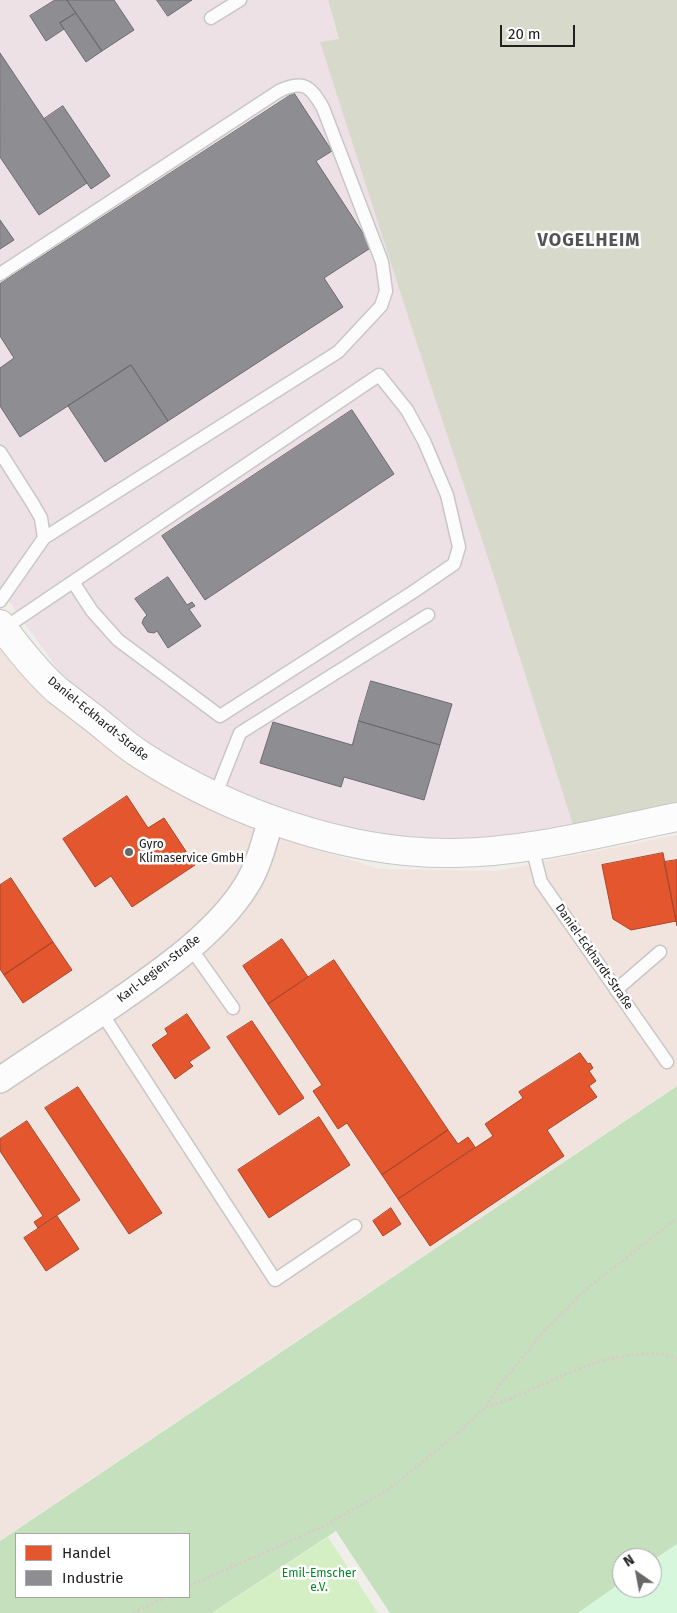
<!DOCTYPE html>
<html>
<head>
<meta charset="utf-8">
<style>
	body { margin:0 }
	#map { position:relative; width:677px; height:1613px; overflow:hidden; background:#efeee9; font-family:"Fira Sans",sans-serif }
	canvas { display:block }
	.legend { position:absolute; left:15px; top:1533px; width:175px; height:65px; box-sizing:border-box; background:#fff; border:1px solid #a6a6a6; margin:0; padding:6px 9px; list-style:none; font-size:15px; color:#202020 }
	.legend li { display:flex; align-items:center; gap:10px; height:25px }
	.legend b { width:25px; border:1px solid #a6a6a6 }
	.north { position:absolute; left:612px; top:1548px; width:50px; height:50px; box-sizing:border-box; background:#fff; border:1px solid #a6a6a6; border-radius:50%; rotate:327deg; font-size:14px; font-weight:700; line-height:20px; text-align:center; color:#202020 }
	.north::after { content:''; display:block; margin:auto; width:18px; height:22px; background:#686866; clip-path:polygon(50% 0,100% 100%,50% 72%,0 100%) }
	.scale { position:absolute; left:500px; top:25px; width:75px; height:22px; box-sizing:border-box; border:2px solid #202020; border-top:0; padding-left:6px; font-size:15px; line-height:18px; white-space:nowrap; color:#202020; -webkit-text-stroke:4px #fff; paint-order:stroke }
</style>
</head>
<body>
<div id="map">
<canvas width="677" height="1613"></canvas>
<ul class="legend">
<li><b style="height:14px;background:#e4572e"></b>Handel</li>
<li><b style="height:14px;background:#8d8d92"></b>Industrie</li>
</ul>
<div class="north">N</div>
<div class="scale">20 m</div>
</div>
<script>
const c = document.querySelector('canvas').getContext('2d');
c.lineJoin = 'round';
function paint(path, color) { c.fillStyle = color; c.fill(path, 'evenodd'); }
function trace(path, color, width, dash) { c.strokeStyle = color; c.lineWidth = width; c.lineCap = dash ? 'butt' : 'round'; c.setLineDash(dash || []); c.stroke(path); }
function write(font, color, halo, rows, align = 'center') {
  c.font = font + ' "Fira Sans",sans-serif'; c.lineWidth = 5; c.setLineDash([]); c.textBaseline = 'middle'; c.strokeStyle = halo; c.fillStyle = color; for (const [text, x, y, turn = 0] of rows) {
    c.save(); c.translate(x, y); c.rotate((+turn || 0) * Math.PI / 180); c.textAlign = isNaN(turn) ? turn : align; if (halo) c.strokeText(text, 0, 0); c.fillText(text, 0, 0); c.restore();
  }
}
const commercial = new Path2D(`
	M 0,648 L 9,660 L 53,701 L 149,774 L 261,832 L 379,869 L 497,871 L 677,835 L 677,1085 L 0,1540 Z`);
const industrial = new Path2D(`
	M 0,0 L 328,0 L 339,40 L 321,42 L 414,335 L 487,555 L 573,825 L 534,836 L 417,842 L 279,815 L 159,755 L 64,678 L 0,589 Z`);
const construction = new Path2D(`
	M 328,0 L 677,0 L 677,805 L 573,825 L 487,555 L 414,335 L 320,42 L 339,39 Z`);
const grass = new Path2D(`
	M 328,1537 L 378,1613 L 213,1613 Z`);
const forest = new Path2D(`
	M 677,1086 L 677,1544 L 652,1561 L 652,1558 L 622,1558 L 622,1582 L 578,1613 L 390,1613 L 336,1531 L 212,1613 L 0,1613 L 0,1541 ZM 16,1534 L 189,1534 L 189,1597 L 16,1597 Z`);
const park = new Path2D(`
	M 677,1544 L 677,1613 L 578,1613 L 622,1582 L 622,1588 L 652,1588 L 652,1561 Z`);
const shops = new Path2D(`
	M 127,796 L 148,828 L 164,818 L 195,865 L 132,907 L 111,876 L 95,887 L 63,839 Z
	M 663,853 L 676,921 L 631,930 L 613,919 L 602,865 Z
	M 677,860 L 677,926 L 664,862 Z
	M 11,878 L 53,942 L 4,975 L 0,969 L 0,885 Z
	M 282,939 L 308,977 L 268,1004 L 243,966 Z
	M 53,942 L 72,970 L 23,1003 L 4,975 Z
	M 334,960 L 448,1130 L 382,1175 L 347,1123 L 338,1129 L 313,1091 L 322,1085 L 268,1004 Z
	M 187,1014 L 210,1048 L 189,1062 L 193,1066 L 175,1079 L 152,1045 L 168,1034 L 165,1029 Z
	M 252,1021 L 304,1098 L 279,1115 L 227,1037 Z
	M 580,1053 L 588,1064 L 590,1063 L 593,1068 L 589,1071 L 596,1081 L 589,1086 L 597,1097 L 547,1130 L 564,1156 L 430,1246 L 398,1199 L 493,1136 L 485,1124 L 523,1098 L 519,1092 Z
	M 78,1087 L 162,1213 L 129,1234 L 45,1108 Z
	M 319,1117 L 350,1165 L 269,1218 L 238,1170 Z
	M 27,1121 L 80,1200 L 38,1228 L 34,1222 L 43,1216 L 0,1151 L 0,1139 Z
	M 448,1130 L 458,1144 L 468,1137 L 475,1147 L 398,1199 L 382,1175 Z
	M 391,1208 L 401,1224 L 383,1236 L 373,1221 Z
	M 57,1216 L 79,1249 L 46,1271 L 24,1238 Z`);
const industry = new Path2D(`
	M 55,0 L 67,0 L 76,13 L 60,23 L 64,29 L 46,41 L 30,16 Z
	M 67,0 L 114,0 L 134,30 L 102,51 Z
	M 157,0 L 192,0 L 168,16 Z
	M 76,13 L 102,51 L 86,62 L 60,23 Z
	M 0,53 L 87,183 L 39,215 L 0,157 Z
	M 294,93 L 332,151 L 316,161 L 372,247 L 324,278 L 343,307 L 168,421 L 131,365 L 20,437 L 0,406 L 0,368 L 14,358 L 0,336 L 0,284 Z
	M 63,106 L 110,176 L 91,189 L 44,119 Z
	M 0,220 L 14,240 L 0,249 Z
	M 131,365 L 168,421 L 105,462 L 68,406 Z
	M 352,410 L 394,474 L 205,600 L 162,536 Z
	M 168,577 L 187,605 L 192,602 L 195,606 L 189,609 L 201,626 L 168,648 L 157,631 L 154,633 L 148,632 L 142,623 L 144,618 L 147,615 L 135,599 Z
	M 371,681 L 452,704 L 440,745 L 359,721 Z
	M 359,721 L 440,745 L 424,800 L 344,777 L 341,787 L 260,763 L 273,722 L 352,745 Z`);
const path = new Path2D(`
	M 486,1407 C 540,1391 589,1354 647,1354 C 652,1354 658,1353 662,1354 C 667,1355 672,1357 677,1359
	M 189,1586 L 324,1526 L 389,1489 L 453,1437 L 486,1407 L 498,1387 L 544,1331 L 583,1292 L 677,1218
	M 133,1613 L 166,1597`);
const service = new Path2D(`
	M 211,18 L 240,0
	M 0,274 L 279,91 C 304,79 311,87 323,108 L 382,262 L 386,291 L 381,306 L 338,352 L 44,538
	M 0,452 L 33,504 L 41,518 L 44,538 L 0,601
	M 3,629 L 379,375 L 407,410 L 424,441 L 447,495 L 459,547 L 454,564 L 413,592 L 220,716 L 118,640 L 92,611 L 73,582
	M 215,796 L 240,733 L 428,615
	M 532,847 L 541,882 L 667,1062
	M 190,947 L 233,1008
	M 616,990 L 660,952
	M 101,1012 L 275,1280 L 355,1226`);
const minor = new Path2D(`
	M 0,1080 C 38,1054 76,1030 114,1004 C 159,973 217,933 246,886 C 258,868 265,840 271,819`);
const tertiary = new Path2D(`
	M 0,624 C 17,647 36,671 57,690 C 70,700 83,710 96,720 C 111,732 125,745 141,755 C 229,812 348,855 454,853 C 529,852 603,832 677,817`);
const markers = [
	[129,852,5,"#686866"]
];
const streetNames = [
	["Daniel-Eckhardt-Straße",98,719,39],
	["Daniel-Eckhardt-Straße",594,957,55],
	["Karl-Legien-Straße",159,969,-38]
];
const poiNames = [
	["Gyro",139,845],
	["Klimaservice GmbH",139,859]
];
const parkNames = [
	["Emil-Emscher",319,1574],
	["e.V.",319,1588]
];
const districtNames = [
	["VOGELHEIM",589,241]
];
paint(commercial, '#f1e3dd');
paint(industrial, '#ede1e6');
paint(construction, '#d7d9ca');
paint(grass, '#d5efc5');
paint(forest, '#c4e0bc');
paint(park, '#d6f7db');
paint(shops, '#e4572e');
trace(shops, '#a9462a', 1);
paint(industry, '#8d8d92');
trace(industry, '#6c6c70', 1);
trace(service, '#c7c7c5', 15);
trace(minor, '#c7c7c5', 28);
trace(tertiary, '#c7c7c5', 30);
trace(path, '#d8ccc7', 3, [2.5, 2.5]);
trace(service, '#fdfcfc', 12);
trace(minor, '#fdfcfc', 25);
trace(tertiary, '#fdfcfc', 28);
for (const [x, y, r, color] of markers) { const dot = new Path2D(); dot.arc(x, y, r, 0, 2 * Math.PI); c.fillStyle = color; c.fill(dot); trace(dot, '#fff', 2); }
write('12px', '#202020', '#fff', streetNames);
write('12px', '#202020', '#fff', poiNames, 'left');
write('12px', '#028a23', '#fff', parkNames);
c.letterSpacing = '1px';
write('bold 18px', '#535353', '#fff', districtNames);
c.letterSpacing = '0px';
</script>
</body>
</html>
